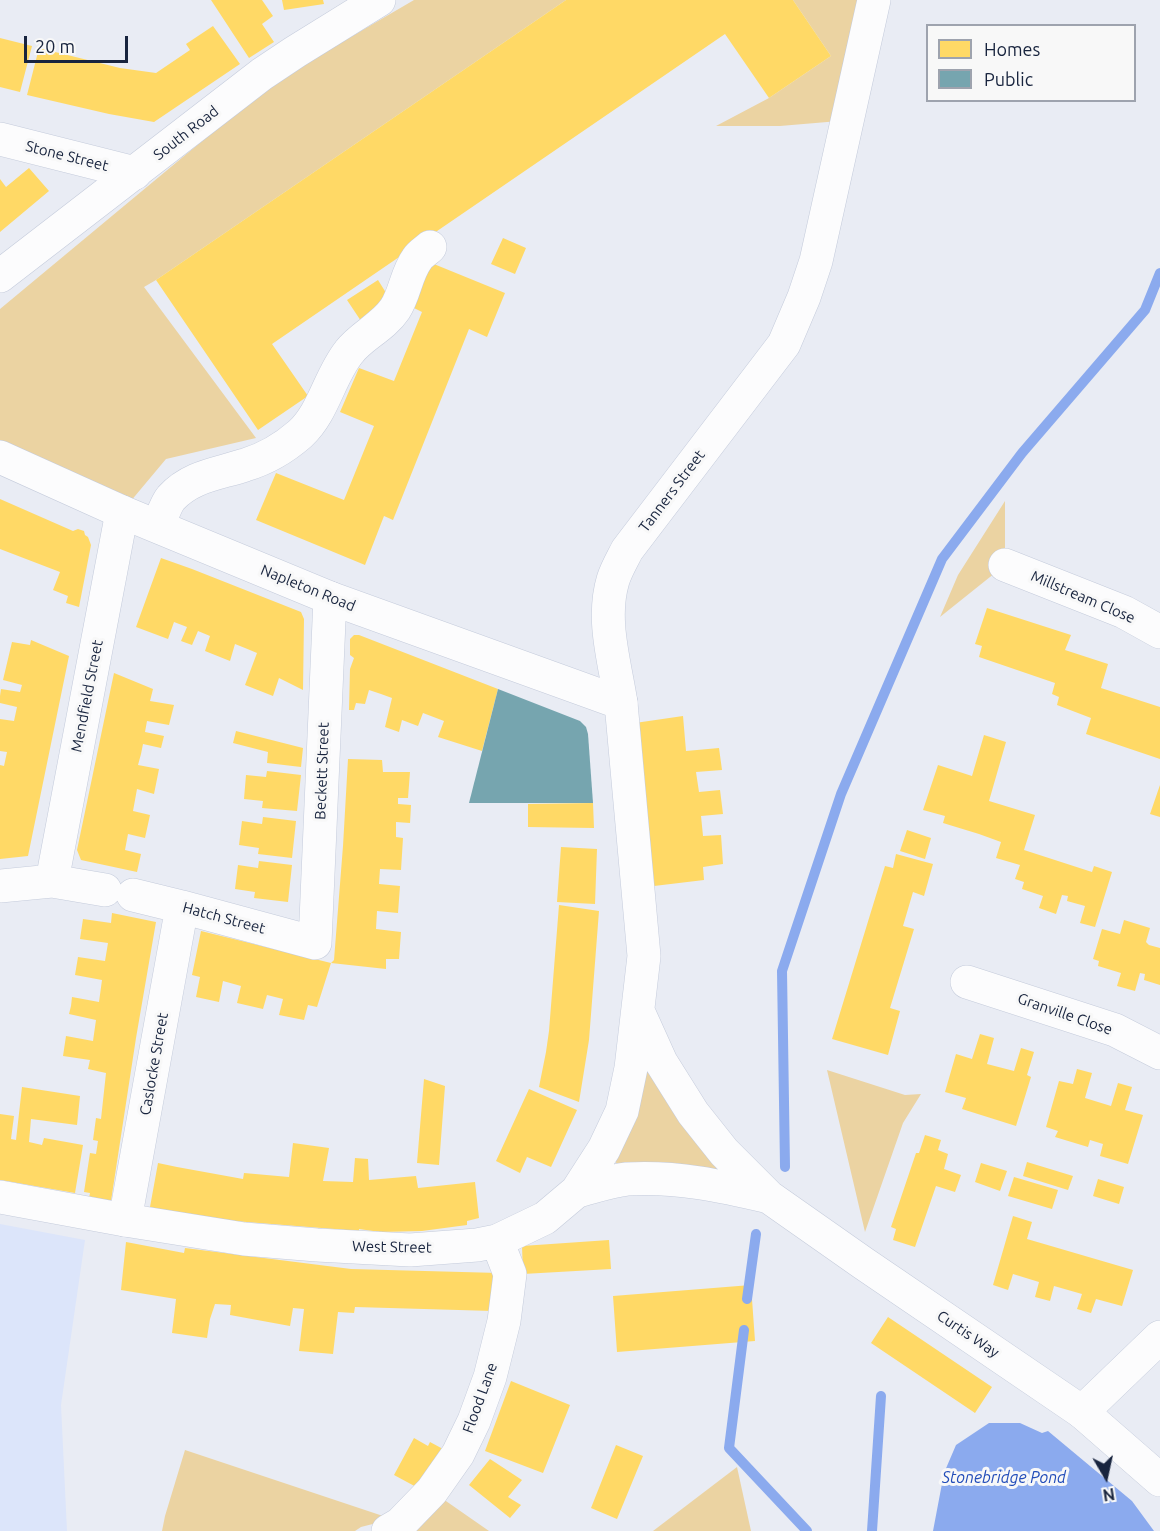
<!DOCTYPE html>
<html>
<head>
<meta charset="utf-8">
<style>
	body { margin:0 }
	#map { position:relative; width:1160px; height:1531px; overflow:hidden; background:#e9ecf4; font-family:Ubuntu,sans-serif }
	canvas { display:block }
	.legend { position:absolute; left:926px; top:24px; width:210px; height:78px; box-sizing:border-box; background:#f8f8f8; border:2px solid #9ea3ae; margin:0; padding:8px 10px; list-style:none; font-size:18px; color:#18243e }
	.legend li { display:flex; align-items:center; gap:12px; height:30px }
	.legend b { width:30px; border:2px solid #9ea3ae }
	.north { position:absolute; left:1076px; top:1447px; width:60px; height:60px; -webkit-text-stroke:4px #f8f8f8; paint-order:stroke; rotate:171deg; font-size:16px; font-weight:700; line-height:24px; text-align:center; color:#18243e }
	.north::after { content:''; display:block; margin:auto; width:21px; height:27px; background:#18243e; clip-path:polygon(50% 0,100% 100%,50% 72%,0 100%) }
	.scale { position:absolute; left:24px; top:36px; width:104px; height:27px; box-sizing:border-box; border:3px solid #18243e; border-top:0; padding-left:8px; font-size:18px; line-height:21px; white-space:nowrap; color:#18243e; -webkit-text-stroke:4px #f8f8f8; paint-order:stroke }
</style>
</head>
<body>
<div id="map">
<canvas width="1160" height="1531"></canvas>
<ul class="legend">
<li><b style="height:16px;background:#ffd966"></b>Homes</li>
<li><b style="height:16px;background:#76a5af"></b>Public</li>
</ul>
<div class="north">N</div>
<div class="scale">20 m</div>
</div>
<script>
const c = document.querySelector('canvas').getContext('2d');
c.lineJoin = 'round';
function paint(path, color) { c.fillStyle = color; c.fill(path, 'evenodd'); }
function trace(path, color, width, dash) { c.strokeStyle = color; c.lineWidth = width; c.lineCap = dash ? 'butt' : 'round'; c.setLineDash(dash || []); c.stroke(path); }
function write(font, color, halo, rows, align = 'center') {
  c.font = font + ' Ubuntu,sans-serif'; c.lineWidth = 6; c.setLineDash([]); c.textBaseline = 'middle'; c.strokeStyle = halo; c.fillStyle = color; for (const [text, x, y, turn = 0] of rows) {
    c.save(); c.translate(x, y); c.rotate((+turn || 0) * Math.PI / 180); c.textAlign = isNaN(turn) ? turn : align; if (halo) c.strokeText(text, 0, 0); c.fillText(text, 0, 0); c.restore();
  }
}
const built = new Path2D(`
	M 0,1224 L 85,1240 L 61,1405 L 67,1531 L 0,1531 Z`);
const green = new Path2D(`
	M 414,0 L 566,0 L 156,280 L 144,287 L 256,438 L 166,459 L 130,502 L 0,444 L 0,309 L 272,83 Z
	M 793,0 L 862,0 L 839,121 L 780,126 L 716,126 L 769,98 L 831,56 Z
	M 1005,501 L 1005,565 L 940,617 L 958,575 Z
	M 652,1066 L 716,1167 L 716,1172 L 617,1164 L 613,1158 L 643,1069 Z
	M 827,1070 L 905,1095 L 921,1094 L 903,1123 L 865,1232 Z
	M 185,1450 L 392,1519 L 361,1527 L 355,1531 L 162,1531 L 165,1516 Z
	M 737,1467 L 751,1531 L 653,1531 Z
	M 443,1499 L 489,1531 L 414,1531 Z`);
const water = new Path2D(`
	M 989,1423 L 1020,1423 L 1042,1433 L 1048,1431 L 1132,1501 L 1154,1531 L 933,1531 L 944,1473 L 956,1445 Z`);
const homes = new Path2D(`
	M 211,0 L 262,0 L 273,16 L 262,24 L 274,42 L 249,58 Z
	M 282,0 L 323,0 L 324,4 L 284,10 Z
	M 566,0 L 793,0 L 831,56 L 769,98 L 725,34 L 272,344 L 308,396 L 258,430 L 156,280 Z
	M 213,26 L 240,64 L 154,122 L 109,114 L 27,95 L 39,48 L 120,68 L 156,73 L 190,50 L 186,44 Z
	M 0,38 L 32,46 L 20,92 L 0,87 Z
	M 29,168 L 49,191 L 0,232 L 0,179 L 6,187 Z
	M 503,238 L 526,248 L 515,274 L 491,264 Z
	M 424,260 L 505,293 L 487,337 L 469,329 L 393,520 L 384,516 L 365,565 L 256,520 L 276,473 L 344,500 L 374,426 L 340,412 L 359,368 L 394,381 L 422,312 L 406,304 Z
	M 378,280 L 393,304 L 363,324 L 347,300 Z
	M 0,499 L 73,531 L 78,529 L 84,531 L 85,535 L 88,537 L 91,545 L 79,607 L 66,603 L 68,596 L 53,590 L 60,572 L 0,549 Z
	M 161,558 L 192,569 L 301,612 L 304,619 L 303,690 L 279,678 L 273,696 L 245,685 L 257,653 L 245,648 L 235,644 L 230,661 L 205,651 L 210,636 L 198,631 L 192,645 L 181,641 L 187,627 L 174,622 L 168,639 L 136,627 Z
	M 987,608 L 1071,635 L 1065,650 L 1108,664 L 1101,688 L 1160,707 L 1160,759 L 1086,734 L 1091,718 L 1057,705 L 1059,697 L 1052,694 L 1055,683 L 979,657 L 982,646 L 975,644 Z
	M 354,635 L 359,635 L 498,689 L 482,751 L 438,737 L 444,721 L 423,713 L 418,726 L 402,720 L 399,732 L 385,727 L 392,698 L 381,694 L 369,690 L 365,704 L 356,703 L 354,710 L 349,710 L 350,669 L 354,658 L 350,655 L 350,639 Z
	M 31,640 L 69,656 L 28,856 L 0,859 L 0,765 L 4,766 L 7,752 L 0,751 L 0,719 L 14,721 L 17,707 L 0,703 L 0,696 L 1,689 L 20,692 L 22,685 L 3,680 L 12,642 L 30,645 Z
	M 114,673 L 153,689 L 150,701 L 174,705 L 169,725 L 147,721 L 145,732 L 164,736 L 161,748 L 143,744 L 141,754 L 138,765 L 159,769 L 154,794 L 137,789 L 133,811 L 150,815 L 145,838 L 128,834 L 125,850 L 141,854 L 137,872 L 81,860 L 77,850 Z
	M 683,716 L 686,751 L 719,748 L 722,770 L 696,772 L 699,792 L 720,790 L 723,814 L 701,816 L 703,836 L 721,835 L 723,864 L 703,867 L 704,880 L 654,886 L 635,723 Z
	M 236,731 L 303,748 L 301,767 L 267,763 L 268,752 L 233,743 Z
	M 984,735 L 1006,742 L 989,801 L 1035,815 L 1024,850 L 1092,872 L 1094,866 L 1112,872 L 1095,927 L 1080,923 L 1085,906 L 1067,901 L 1068,896 L 1062,895 L 1056,914 L 1039,908 L 1043,896 L 1022,889 L 1024,882 L 1015,879 L 1020,865 L 996,858 L 1001,842 L 979,834 L 943,823 L 945,816 L 923,810 L 938,765 L 972,776 Z
	M 348,759 L 382,760 L 383,772 L 410,772 L 408,798 L 398,798 L 398,804 L 411,805 L 410,823 L 396,822 L 396,837 L 403,838 L 401,870 L 380,869 L 379,884 L 400,886 L 398,913 L 377,911 L 376,929 L 401,932 L 399,959 L 386,959 L 386,969 L 331,963 L 334,960 L 343,846 Z
	M 267,771 L 301,775 L 297,811 L 262,808 L 263,801 L 244,799 L 246,775 L 266,777 Z
	M 1160,785 L 1160,817 L 1150,814 Z
	M 593,803 L 594,828 L 528,827 L 528,804 Z
	M 263,817 L 296,821 L 292,858 L 258,854 L 259,848 L 239,845 L 242,821 L 262,824 Z
	M 907,830 L 931,838 L 925,859 L 900,851 Z
	M 561,847 L 597,849 L 595,904 L 557,902 Z
	M 896,854 L 933,864 L 924,896 L 913,892 L 903,926 L 914,929 L 890,1008 L 900,1011 L 888,1055 L 832,1039 L 885,866 L 893,868 Z
	M 259,861 L 292,865 L 288,902 L 254,898 L 255,892 L 235,889 L 238,865 L 258,868 Z
	M 559,905 L 599,911 L 589,1040 L 579,1102 L 539,1087 L 546,1052 L 549,1031 Z
	M 112,913 L 156,922 L 136,1038 L 111,1201 L 89,1198 L 90,1193 L 84,1192 L 90,1153 L 96,1154 L 98,1141 L 93,1140 L 96,1118 L 101,1119 L 106,1073 L 88,1069 L 90,1060 L 63,1056 L 66,1036 L 93,1041 L 96,1020 L 69,1014 L 71,1006 L 72,997 L 99,1002 L 102,980 L 75,975 L 78,957 L 105,961 L 108,943 L 80,939 L 83,919 L 111,923 Z
	M 1124,920 L 1150,928 L 1146,942 L 1149,945 L 1160,948 L 1160,985 L 1144,980 L 1145,974 L 1140,973 L 1135,991 L 1117,986 L 1121,973 L 1098,966 L 1099,961 L 1093,959 L 1102,929 L 1120,934 Z
	M 201,931 L 331,963 L 317,1007 L 308,1005 L 304,1020 L 279,1015 L 283,999 L 267,995 L 263,1009 L 237,1003 L 241,986 L 223,981 L 219,1002 L 196,997 L 200,977 L 192,975 Z
	M 980,1034 L 994,1038 L 987,1064 L 1014,1071 L 1021,1048 L 1034,1052 L 1027,1075 L 1031,1077 L 1016,1126 L 962,1109 L 966,1098 L 945,1092 L 956,1054 L 972,1059 Z
	M 1077,1069 L 1092,1073 L 1085,1098 L 1111,1106 L 1118,1083 L 1132,1087 L 1125,1110 L 1143,1115 L 1128,1164 L 1100,1156 L 1103,1144 L 1090,1140 L 1088,1147 L 1055,1137 L 1058,1131 L 1046,1127 L 1059,1081 L 1073,1084 Z
	M 424,1079 L 445,1086 L 439,1165 L 417,1163 Z
	M 22,1087 L 80,1096 L 77,1125 L 31,1119 L 29,1142 L 42,1145 L 44,1138 L 83,1145 L 75,1193 L 0,1180 L 0,1114 L 14,1116 L 11,1139 L 16,1140 Z
	M 529,1089 L 577,1110 L 551,1167 L 527,1157 L 520,1173 L 496,1161 Z
	M 925,1135 L 941,1140 L 938,1150 L 948,1154 L 944,1169 L 961,1175 L 955,1192 L 936,1186 L 915,1247 L 893,1240 L 896,1229 L 891,1227 L 916,1153 L 919,1153 Z
	M 293,1143 L 329,1148 L 323,1181 L 353,1182 L 355,1158 L 368,1159 L 369,1180 L 416,1176 L 418,1188 L 475,1182 L 479,1218 L 467,1221 L 467,1225 L 422,1231 L 380,1232 L 359,1229 L 359,1231 L 234,1221 L 170,1212 L 150,1207 L 158,1163 L 177,1167 L 243,1179 L 244,1173 L 289,1177 Z
	M 1027,1162 L 1073,1176 L 1068,1190 L 1023,1176 Z
	M 981,1163 L 1007,1171 L 1000,1191 L 975,1182 Z
	M 1014,1177 L 1058,1190 L 1052,1209 L 1008,1196 Z
	M 1098,1179 L 1124,1187 L 1119,1204 L 1093,1196 Z
	M 1013,1216 L 1032,1222 L 1027,1239 L 1133,1270 L 1122,1306 L 1096,1299 L 1091,1313 L 1077,1309 L 1082,1294 L 1054,1286 L 1050,1301 L 1035,1297 L 1039,1282 L 1013,1274 L 1008,1290 L 993,1285 Z
	M 609,1240 L 611,1269 L 523,1274 L 522,1246 Z
	M 126,1242 L 184,1253 L 185,1248 L 351,1269 L 499,1273 L 493,1311 L 355,1307 L 354,1313 L 338,1312 L 333,1354 L 299,1351 L 304,1309 L 293,1308 L 290,1326 L 230,1315 L 231,1305 L 215,1304 L 210,1319 L 207,1338 L 172,1333 L 176,1299 L 121,1290 Z
	M 751,1285 L 755,1341 L 617,1352 L 613,1296 Z
	M 888,1317 L 992,1387 L 975,1413 L 871,1343 Z
	M 511,1381 L 570,1405 L 543,1473 L 485,1451 Z
	M 414,1438 L 428,1446 L 430,1442 L 443,1449 L 420,1489 L 394,1475 Z
	M 616,1445 L 643,1456 L 617,1519 L 591,1508 Z
	M 490,1459 L 522,1480 L 508,1497 L 521,1505 L 510,1518 L 469,1485 Z`);
const public = new Path2D(`
	M 498,689 L 580,721 L 586,727 L 588,734 L 593,803 L 469,803 Z`);
const stream = new Path2D(`
	M 785,1167 L 782,971 L 841,794 L 942,559 L 1022,453 L 1145,310 L 1160,273
	M 747,1299 L 756,1234
	M 744,1330 L 729,1448 L 807,1531
	M 872,1531 L 881,1396`);
const minor = new Path2D(`
	M 158,526 C 162,518 165,505 171,498 C 191,476 218,474 245,465 C 265,459 284,448 300,434 C 324,412 329,377 349,352 C 361,336 383,327 395,309 C 405,294 406,274 417,259 C 420,254 426,251 430,247
	M 1005,565 L 1124,612 L 1160,632
	M 621,703 C 615,663 601,620 613,580 C 616,570 622,560 627,550 L 784,344 L 804,297 L 816,261 L 874,0
	M 52,881 L 122,512
	M 0,886 L 52,881 L 105,890
	M 133,895 L 182,907 L 315,943 L 330,598
	M 967,982 L 1115,1030 L 1160,1053
	M 125,1220 L 182,907
	M 1082,1412 L 1160,1337
	M 388,1531 L 400,1524 L 432,1491 L 458,1454 L 474,1421 L 490,1377 L 504,1321 L 510,1274 L 497,1241`);
const tertiary = new Path2D(`
	M 0,139 L 135,173
	M 0,457 L 122,512 L 330,598 L 621,703 L 644,956 L 631,1068 L 622,1111 L 604,1149 L 577,1191 L 545,1218 L 497,1241 L 477,1245 L 410,1250 L 317,1245 L 244,1239 L 125,1220 L 0,1197
	M 638,1011 L 661,1062 L 693,1113 L 724,1152 L 769,1197 L 863,1263 L 1082,1412 L 1160,1480
	M 577,1191 C 593,1187 610,1181 627,1179 C 676,1176 722,1186 769,1197`);
const secondary = new Path2D(`
	M 0,276 L 262,74 L 295,52 L 379,0`);
const streetNames = [
	["South Road",186,133,-38],
	["Stone Street",67,156,14],
	["Tanners Street",672,491,-53],
	["Napleton Road",308,588,22],
	["Millstream Close",1083,597,23],
	["Mendfield Street",87,696,-79],
	["Beckett Street",322,771,-88],
	["Hatch Street",224,918,15],
	["Granville Close",1065,1014,19],
	["Caslocke Street",154,1064,-80],
	["West Street",392,1247,1],
	["Curtis Way",968,1334,34],
	["Flood Lane",480,1398,-70]
];
const waterNames = [
	["Stonebridge Pond",1004,1478]
];
paint(built, '#dce5fa');
paint(green, '#ebd3a2');
paint(water, '#8baaee');
paint(homes, '#ffd966');
paint(public, '#76a5af');
trace(stream, '#8baaee', 10);
trace(minor, '#c4cbdb', 34);
trace(tertiary, '#c4cbdb', 34);
trace(secondary, '#c4cbdb', 34);
trace(minor, '#fcfcfd', 33);
trace(tertiary, '#fcfcfd', 33);
trace(secondary, '#fcfcfd', 33);
write('15px', '#18243e', '#f8f8f8', streetNames);
write('italic 16px', '#224db9', '#f8f8f8', waterNames);
</script>
</body>
</html>
